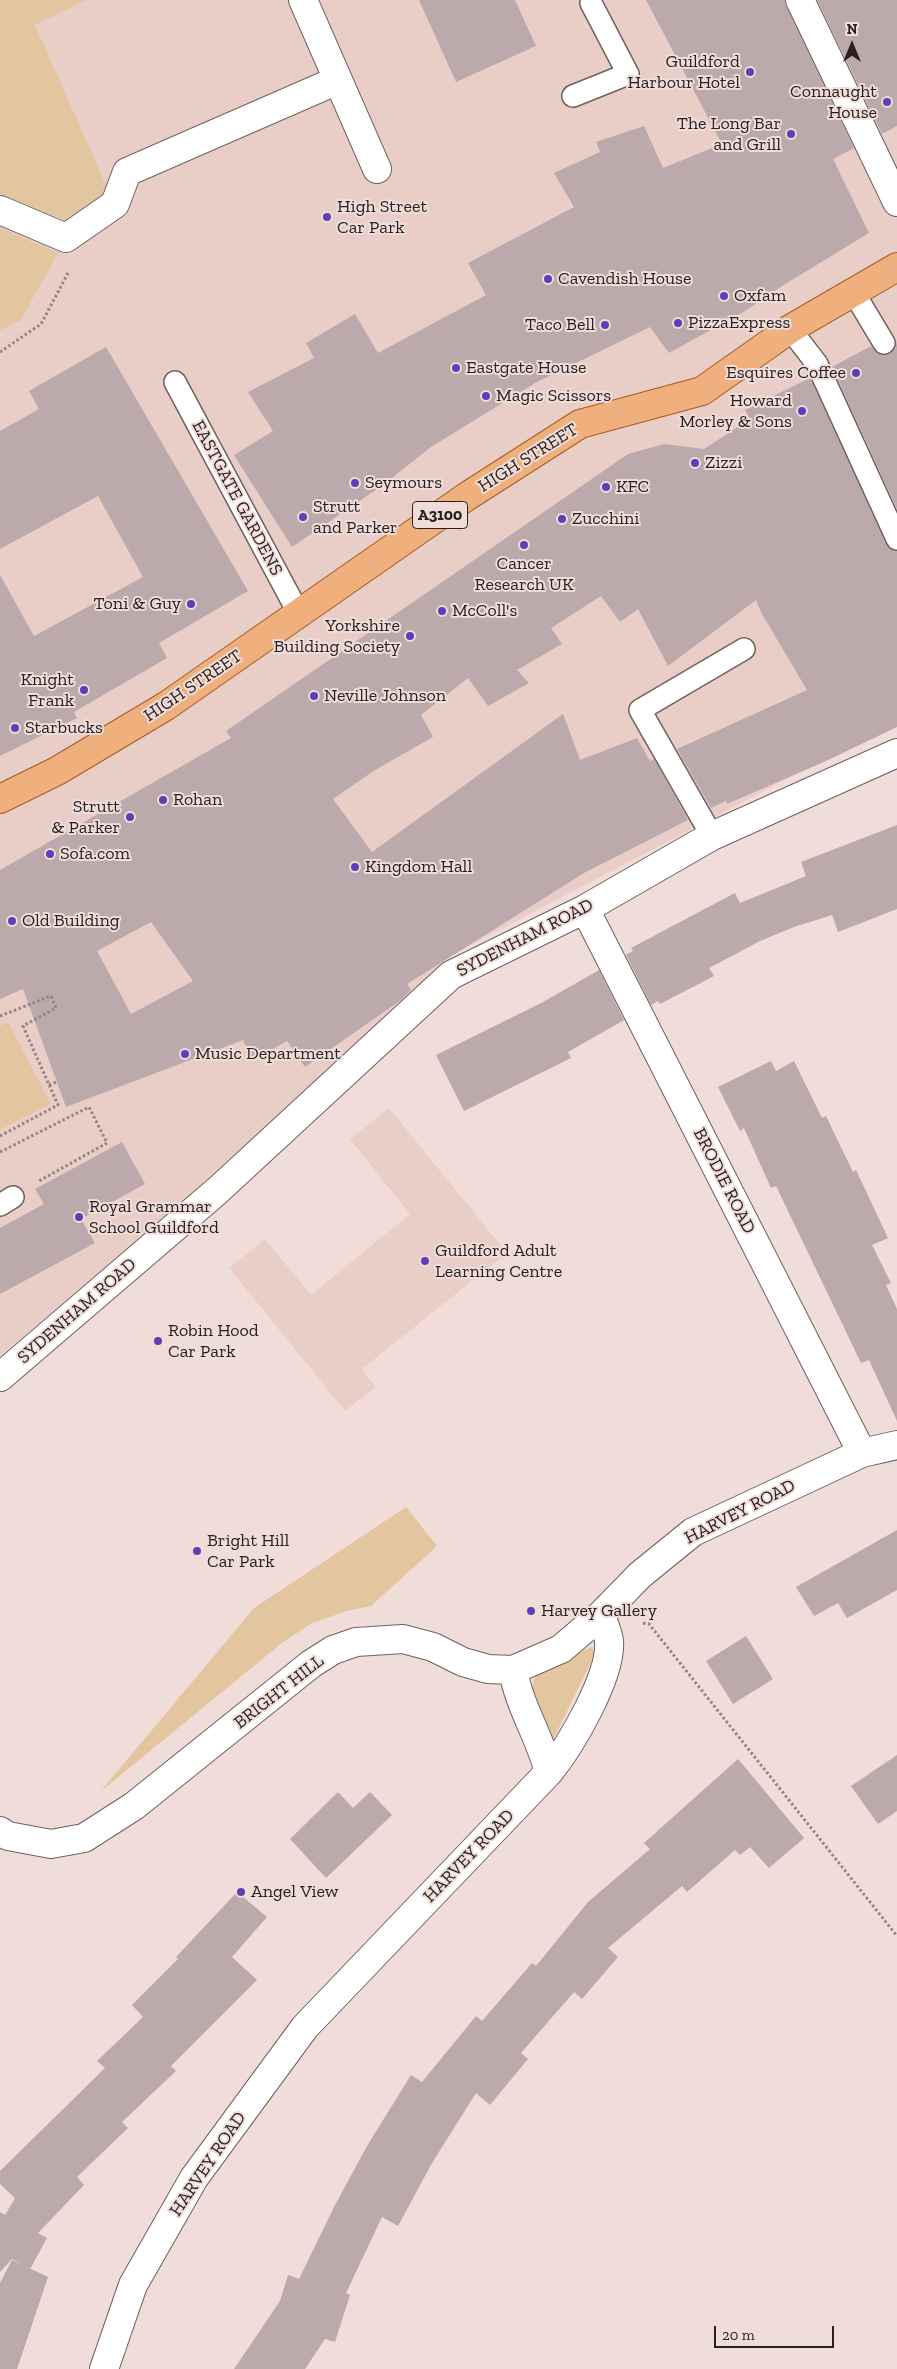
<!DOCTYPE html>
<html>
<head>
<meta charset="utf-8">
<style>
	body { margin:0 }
	#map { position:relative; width:897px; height:2369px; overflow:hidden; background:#f0ddd9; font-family:"Zilla Slab",serif }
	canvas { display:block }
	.north { position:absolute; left:827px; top:20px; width:50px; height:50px; -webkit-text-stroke:4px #f0ddd9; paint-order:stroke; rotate:0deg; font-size:14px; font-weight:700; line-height:20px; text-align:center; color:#27211f }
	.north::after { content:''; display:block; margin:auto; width:18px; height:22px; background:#27211f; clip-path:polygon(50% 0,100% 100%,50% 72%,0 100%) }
	.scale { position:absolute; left:714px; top:2326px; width:120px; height:22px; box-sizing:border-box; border:2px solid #27211f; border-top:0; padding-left:6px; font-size:15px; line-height:18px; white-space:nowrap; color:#27211f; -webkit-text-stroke:4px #f0ddd9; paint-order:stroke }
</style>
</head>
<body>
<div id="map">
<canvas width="897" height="2369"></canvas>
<div class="north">N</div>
<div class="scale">20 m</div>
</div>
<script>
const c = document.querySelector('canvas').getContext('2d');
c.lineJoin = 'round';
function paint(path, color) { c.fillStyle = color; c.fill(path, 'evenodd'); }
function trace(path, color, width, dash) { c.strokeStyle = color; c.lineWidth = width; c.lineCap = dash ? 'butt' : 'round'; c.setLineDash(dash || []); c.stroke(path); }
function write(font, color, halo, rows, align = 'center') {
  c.font = font + ' "Zilla Slab",serif'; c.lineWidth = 4; c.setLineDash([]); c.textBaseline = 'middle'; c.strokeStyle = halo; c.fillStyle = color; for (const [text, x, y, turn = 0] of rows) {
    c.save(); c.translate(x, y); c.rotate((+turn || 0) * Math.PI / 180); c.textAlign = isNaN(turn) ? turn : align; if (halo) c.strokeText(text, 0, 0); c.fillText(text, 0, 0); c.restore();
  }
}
const built = new Path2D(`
	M 0,0 L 897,0 L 897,721 L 454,954 L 170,1213 L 0,1356 Z
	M 389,1108 L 507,1253 L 362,1369 L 376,1387 L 345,1411 L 229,1268 L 265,1239 L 311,1295 L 410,1214 L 350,1139 Z`);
const green = new Path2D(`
	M 0,0 L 86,0 L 35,25 L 110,194 L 64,220 L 0,194 L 0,42 L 17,33 L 0,41 Z
	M 0,228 L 58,253 L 20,321 L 0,330 Z
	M 8,1022 L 51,1104 L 0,1130 L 0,1026 Z
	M 406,1507 L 437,1546 L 371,1606 L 347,1611 L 312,1623 L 282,1643 L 100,1792 L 254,1608 Z
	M 591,1647 L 596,1652 L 552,1742 L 532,1686 L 536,1675 Z`);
const building = new Path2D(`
	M 419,0 L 515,0 L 536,46 L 456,82 Z
	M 646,0 L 785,0 L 854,148 L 833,159 L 869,233 L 782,286 L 745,311 L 669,353 L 650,327 L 535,383 L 431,447 L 383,485 L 292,547 L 234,455 L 273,431 L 248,392 L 314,358 L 306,343 L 355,314 L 378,353 L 486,295 L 468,263 L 574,207 L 554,173 L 600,152 L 596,142 L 644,126 L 663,168 L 722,144 Z
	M 817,0 L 897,0 L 897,126 L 882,134 Z
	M 897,340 L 897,509 L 832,367 L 871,346 L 878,354 L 890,354 L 895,349 Z
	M 106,347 L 248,591 L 159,643 L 167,658 L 74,712 L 77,718 L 0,756 L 0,575 L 34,636 L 143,577 L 98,496 L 0,549 L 0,431 L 39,409 L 29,391 Z
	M 810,378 L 886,544 L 890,549 L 897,551 L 897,727 L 826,761 L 727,804 L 726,801 L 711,808 L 677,749 L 807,690 L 762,614 L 756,600 L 668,666 L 638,609 L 620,622 L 601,596 L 551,628 L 562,644 L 517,670 L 529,683 L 488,706 L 468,678 L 421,715 L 433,737 L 375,770 L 333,799 L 372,852 L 563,714 L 580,760 L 637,738 L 650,761 L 654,759 L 688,820 L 584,873 L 407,984 L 411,990 L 401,1000 L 305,1067 L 287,1041 L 253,1060 L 243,1040 L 66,1107 L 23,989 L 0,999 L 0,870 L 231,738 L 226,731 L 628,454 L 664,444 L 704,449 L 750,419 L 745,410 ZM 151,922 L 193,981 L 131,1014 L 97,951 Z
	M 897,825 L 897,909 L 838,932 L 832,915 L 794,927 L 760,941 L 709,968 L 714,976 L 660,1004 L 658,1001 L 651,1005 L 626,955 L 633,951 L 631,948 L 735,893 L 740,903 L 806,876 L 801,862 Z
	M 599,970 L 624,1020 L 568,1052 L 571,1058 L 464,1111 L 436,1055 L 543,1002 Z
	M 771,1061 L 776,1071 L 794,1061 L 822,1118 L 826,1116 L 853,1172 L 856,1170 L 888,1238 L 872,1245 L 891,1283 L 886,1285 L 897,1309 L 897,1421 L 869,1360 L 861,1363 L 776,1186 L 771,1188 L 744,1128 L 740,1131 L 718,1087 Z
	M 122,1142 L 145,1184 L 81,1219 L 95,1243 L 0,1294 L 0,1228 L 44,1204 L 35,1189 Z
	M 897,1530 L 897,1590 L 847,1618 L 838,1603 L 814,1616 L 796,1587 Z
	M 746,1636 L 773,1679 L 733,1704 L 706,1661 Z
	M 897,1755 L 897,1811 L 878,1824 L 851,1786 Z
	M 738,1759 L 804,1838 L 769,1868 L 750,1847 L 740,1855 L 735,1850 L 687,1892 L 682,1886 L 608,1948 L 618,1957 L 582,1999 L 574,1992 L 521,2053 L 528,2059 L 490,2105 L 476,2093 L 432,2163 L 398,2226 L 382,2217 L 346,2293 L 350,2295 L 335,2342 L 325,2339 L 305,2369 L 234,2369 L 280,2301 L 288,2275 L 299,2279 L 335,2205 L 367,2146 L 411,2075 L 422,2082 L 476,2016 L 482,2021 L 532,1963 L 536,1966 L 588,1902 L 650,1849 L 644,1843 Z
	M 338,1792 L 353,1808 L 370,1792 L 392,1815 L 326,1878 L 290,1839 Z
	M 237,1892 L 267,1917 L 232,1957 L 257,1980 L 171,2066 L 176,2071 L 122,2122 L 128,2128 L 77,2177 L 84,2185 L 38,2233 L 47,2238 L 30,2269 L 12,2259 L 0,2272 L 0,2212 L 5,2215 L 15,2198 L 0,2184 L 0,2171 L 105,2068 L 97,2061 L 143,2017 L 132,2005 L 178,1959 L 176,1957 Z
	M 12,2260 L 48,2277 L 17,2369 L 0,2369 L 0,2283 Z`);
const path = new Path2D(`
	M 0,352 L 41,324 L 68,273
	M 0,1016 L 51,996 L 56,1008 L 23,1026 L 58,1105 L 0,1136
	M 49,1085 L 56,1082
	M 0,1152 L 89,1107 L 107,1143 L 39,1181
	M 643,1623 L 649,1624 L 897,1936`);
const service = new Path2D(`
	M 573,96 L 628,74 L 591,3
	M 854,293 L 884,343
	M 790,329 L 817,364 L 897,539
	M 175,382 L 299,614
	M 712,836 L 640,710 L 744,649
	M 0,1205 L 13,1197`);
const minor = new Path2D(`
	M 303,0 L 377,169
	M 800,0 L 897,202
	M 0,210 L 66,238 L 115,204 L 127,172 L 338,80
	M 585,909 L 862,1453
	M 0,1377 L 217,1191 L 451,975 L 585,909 L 712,836 L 897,753
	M 513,1670 C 519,1706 540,1737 549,1772
	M 0,1831 L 8,1836 L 51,1844 L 84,1838 L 134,1806 L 311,1664 L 333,1650 L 356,1642 L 403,1639 L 433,1647 L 463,1662 L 488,1669 L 513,1670 L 561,1649 L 601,1615 L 640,1575 L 693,1532 L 862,1453 L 897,1445
	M 104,2369 L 133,2285 L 194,2178 L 305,2027 L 549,1772 C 571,1745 612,1675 609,1641 C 608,1632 603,1623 601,1615`);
const primary = new Path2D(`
	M 0,799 L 57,771 L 166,706 L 466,497 L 580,424 L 702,391 L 790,329 L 897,267`);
const markers = [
	[750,72,5,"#5f3fb7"],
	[887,102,5,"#5f3fb7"],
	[791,134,5,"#5f3fb7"],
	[327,217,5,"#5f3fb7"],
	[548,279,5,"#5f3fb7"],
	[724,296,5,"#5f3fb7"],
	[678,323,5,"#5f3fb7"],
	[605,325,5,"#5f3fb7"],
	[456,368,5,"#5f3fb7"],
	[856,373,5,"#5f3fb7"],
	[486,396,5,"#5f3fb7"],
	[802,411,5,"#5f3fb7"],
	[695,463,5,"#5f3fb7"],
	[355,483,5,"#5f3fb7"],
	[606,487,5,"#5f3fb7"],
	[303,517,5,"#5f3fb7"],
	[562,519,5,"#5f3fb7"],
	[524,545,5,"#5f3fb7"],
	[191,604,5,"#5f3fb7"],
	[442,611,5,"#5f3fb7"],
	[410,636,5,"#5f3fb7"],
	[84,690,5,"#5f3fb7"],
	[314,696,5,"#5f3fb7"],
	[15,728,5,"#5f3fb7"],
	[163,800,5,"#5f3fb7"],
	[130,817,5,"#5f3fb7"],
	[50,854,5,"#5f3fb7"],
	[355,867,5,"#5f3fb7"],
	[12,921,5,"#5f3fb7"],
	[185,1054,5,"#5f3fb7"],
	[79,1217,5,"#5f3fb7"],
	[425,1261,5,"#5f3fb7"],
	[158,1341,5,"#5f3fb7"],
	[197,1551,5,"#5f3fb7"],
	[531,1611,5,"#5f3fb7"],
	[241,1892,5,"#5f3fb7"]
];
const shields = [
	[440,515,55]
];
const shieldNames = [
	["A3100",440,515]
];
const poiNames = [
	["Guildford",740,62,"right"],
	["Harbour Hotel",740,83,"right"],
	["Connaught",877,92,"right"],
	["House",877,113,"right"],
	["The Long Bar",781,124,"right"],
	["and Grill",781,145,"right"],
	["High Street",337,207],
	["Car Park",337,228],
	["Cavendish House",558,279],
	["Oxfam",734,296],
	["PizzaExpress",688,323],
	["Taco Bell",595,325,"right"],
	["Eastgate House",466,368],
	["Esquires Coffee",846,373,"right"],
	["Magic Scissors",496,396],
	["Howard",792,401,"right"],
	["Morley & Sons",792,422,"right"],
	["Zizzi",705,463],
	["Seymours",365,483],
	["KFC",616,487],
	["Strutt",313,507],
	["and Parker",313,528],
	["Zucchini",572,519],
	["Cancer",524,564,"center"],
	["Research UK",524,585,"center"],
	["Toni & Guy",181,604,"right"],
	["McColl's",452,611],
	["Yorkshire",400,626,"right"],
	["Building Society",400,647,"right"],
	["Knight",74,680,"right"],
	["Frank",74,701,"right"],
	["Neville Johnson",324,696],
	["Starbucks",25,728],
	["Rohan",173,800],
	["Strutt",120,807,"right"],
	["& Parker",120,828,"right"],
	["Sofa.com",60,854],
	["Kingdom Hall",365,867],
	["Old Building",22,921],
	["Music Department",195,1054],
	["Royal Grammar",89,1207],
	["School Guildford",89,1228],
	["Guildford Adult",435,1251],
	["Learning Centre",435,1272],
	["Robin Hood",168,1331],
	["Car Park",168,1352],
	["Bright Hill",207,1541],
	["Car Park",207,1562],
	["Harvey Gallery",541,1611],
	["Angel View",251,1892]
];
const streetNames = [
	["HIGH STREET",528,458,-32],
	["EASTGATE GARDENS",237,498,62],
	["HIGH STREET",193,686,-34],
	["SYDENHAM ROAD",525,938,-27],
	["BRODIE ROAD",724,1181,63],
	["SYDENHAM ROAD",77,1311,-41],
	["HARVEY ROAD",740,1512,-27],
	["BRIGHT HILL",279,1692,-38],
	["HARVEY ROAD",469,1856,-46],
	["HARVEY ROAD",208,2164,-56]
];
paint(built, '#e9cec8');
paint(green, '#e3c6a0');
paint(building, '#bba9ab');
trace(service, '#70605c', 24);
trace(minor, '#70605c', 30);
trace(primary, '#a35c24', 30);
trace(path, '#928582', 3, [2.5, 2.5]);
trace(service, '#fff', 21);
trace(minor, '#fff', 28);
trace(primary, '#f0b07d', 28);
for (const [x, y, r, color] of markers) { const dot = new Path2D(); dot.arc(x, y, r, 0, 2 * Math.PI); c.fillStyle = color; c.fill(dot); trace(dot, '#f0ddd9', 2); }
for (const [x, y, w] of shields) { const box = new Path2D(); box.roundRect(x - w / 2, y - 13.5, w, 27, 4); c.fillStyle = '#f0ddd9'; c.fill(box); trace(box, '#27211f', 1); }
write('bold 16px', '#27211f', null, shieldNames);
write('18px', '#27211f', '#f0ddd9', poiNames, 'left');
write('18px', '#27211f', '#f0ddd9', streetNames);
</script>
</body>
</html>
